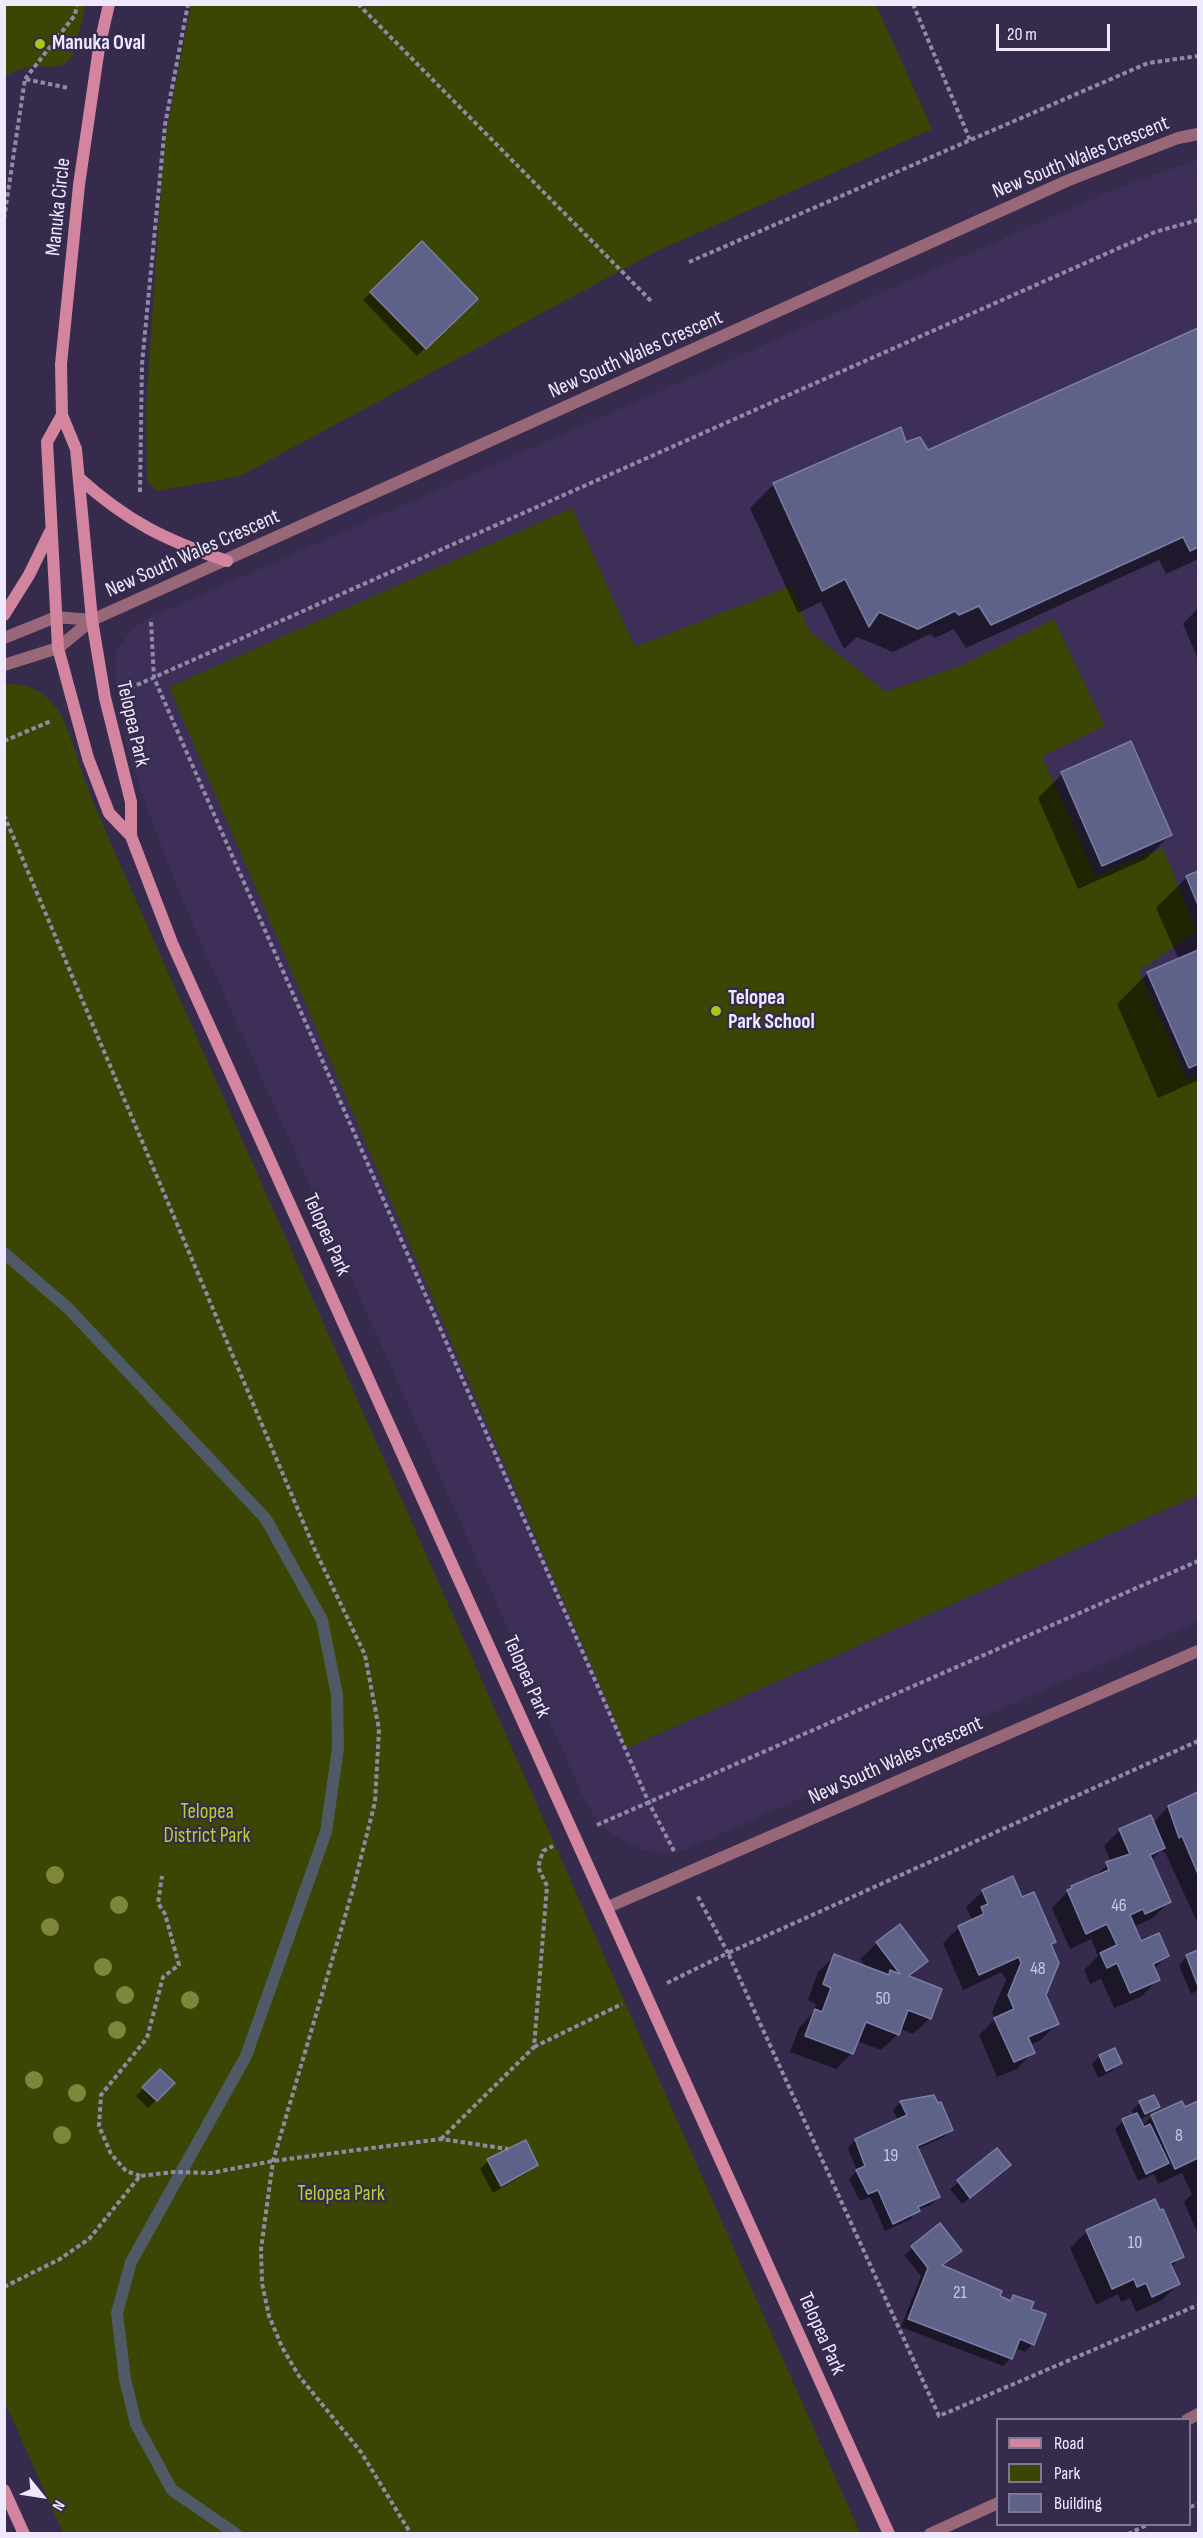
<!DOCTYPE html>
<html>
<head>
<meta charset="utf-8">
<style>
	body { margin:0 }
	#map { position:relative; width:1203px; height:2538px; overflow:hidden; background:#362b4c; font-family:"Sofia Sans Condensed",sans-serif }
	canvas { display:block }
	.frame { position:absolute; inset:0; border:6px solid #efe9ff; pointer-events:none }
	.legend { position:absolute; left:996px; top:2418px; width:195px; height:108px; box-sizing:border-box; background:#362b4c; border:2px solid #807794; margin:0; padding:8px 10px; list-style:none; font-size:18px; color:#efe9ff }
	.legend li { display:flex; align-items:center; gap:12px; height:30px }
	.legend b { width:30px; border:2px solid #807794 }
	.north { position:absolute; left:12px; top:2466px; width:60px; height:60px; -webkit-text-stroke:4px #362b4c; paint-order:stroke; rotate:120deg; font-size:16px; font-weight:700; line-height:24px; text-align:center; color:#efe9ff }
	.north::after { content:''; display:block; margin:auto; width:21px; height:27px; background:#efe9ff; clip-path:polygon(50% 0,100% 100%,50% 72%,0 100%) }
	.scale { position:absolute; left:996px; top:24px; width:114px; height:27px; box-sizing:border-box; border:3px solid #efe9ff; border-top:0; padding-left:8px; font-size:18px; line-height:21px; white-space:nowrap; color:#efe9ff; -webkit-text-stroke:4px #362b4c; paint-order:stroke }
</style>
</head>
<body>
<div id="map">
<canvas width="1203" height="2538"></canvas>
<div class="frame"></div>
<ul class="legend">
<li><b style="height:8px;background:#d3859f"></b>Road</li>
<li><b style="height:16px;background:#3b4504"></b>Park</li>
<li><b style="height:16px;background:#5e6288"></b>Building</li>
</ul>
<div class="north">N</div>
<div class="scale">20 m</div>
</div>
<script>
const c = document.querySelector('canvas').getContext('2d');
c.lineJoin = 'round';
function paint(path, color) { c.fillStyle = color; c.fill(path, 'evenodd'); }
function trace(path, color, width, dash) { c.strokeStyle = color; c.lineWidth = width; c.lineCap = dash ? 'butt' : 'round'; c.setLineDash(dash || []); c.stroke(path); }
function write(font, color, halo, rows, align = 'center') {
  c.font = font + ' "Sofia Sans Condensed",sans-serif'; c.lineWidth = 4.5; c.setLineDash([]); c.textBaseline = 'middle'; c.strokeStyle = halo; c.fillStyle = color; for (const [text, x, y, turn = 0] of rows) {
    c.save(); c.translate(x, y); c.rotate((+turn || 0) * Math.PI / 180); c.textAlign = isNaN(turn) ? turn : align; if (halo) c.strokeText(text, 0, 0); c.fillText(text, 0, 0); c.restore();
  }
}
const built = new Path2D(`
	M 1198,160 L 1198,1621 L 687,1849 L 664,1854 L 641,1849 L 625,1842 L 606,1829 L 593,1814 L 582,1794 L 182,900 L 147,809 L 128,751 L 116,682 L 116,652 L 132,629 L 149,618 L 1122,186 Z`);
const green = new Path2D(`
	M 5,4 L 86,5 L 73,54 C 65,73 44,64 28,67 C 20,69 12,73 5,76 Z
	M 191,5 L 876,5 L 932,129 L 657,251 L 240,476 L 158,491 L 147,482 L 146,408 L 164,143 Z
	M 572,508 L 635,647 L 791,586 L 809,631 L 886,692 L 960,666 L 1054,619 L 1105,726 L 1042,756 L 1096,876 L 1163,848 L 1197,931 L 1139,971 L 1187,1079 L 1198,1074 L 1198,1495 L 627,1748 L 169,687 Z
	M 4,684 C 62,681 69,735 84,777 C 92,800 102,823 112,846 L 860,2533 L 63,2533 L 4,2400 Z`);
const shadow = new Path2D(`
	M 422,243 L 476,299 L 417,356 L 363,300 Z
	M 1198,329 L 1198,559 L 1166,574 L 1159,560 L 966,648 L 954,629 L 935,638 L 930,634 L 893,652 L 857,637 L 844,649 L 821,602 L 798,613 L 750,508 L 774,484 L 906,444 L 928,452 Z
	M 1198,608 L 1198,659 L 1183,624 Z
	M 1130,743 L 1170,835 L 1146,859 L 1078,889 L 1038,798 L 1062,774 Z
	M 1198,872 L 1198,1080 L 1158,1098 L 1117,1004 L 1147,974 L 1179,960 L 1156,908 L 1187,877 Z
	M 1198,1794 L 1198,1924 L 1165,1852 L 1163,1853 L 1162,1850 L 1151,1860 L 1169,1902 L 1153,1918 L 1133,1927 L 1140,1943 L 1167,1956 L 1154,1969 L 1158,1979 L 1142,1996 L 1114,2008 L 1101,1979 L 1090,1984 L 1084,1970 L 1098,1956 L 1091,1939 L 1070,1949 L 1052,1908 L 1072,1887 L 1091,1879 L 1111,1862 L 1104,1846 L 1120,1830 L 1153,1823 L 1168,1807 Z
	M 983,1891 L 1022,1899 L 1054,1941 L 1050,1946 L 1044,1995 L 1057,2023 L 1041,2040 L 1030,2045 L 1033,2052 L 1017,2069 L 997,2077 L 979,2035 L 995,2019 L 992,2012 L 1006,1980 L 1002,1972 L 963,1990 L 943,1943 L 959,1927 L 972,1919 L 966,1907 Z
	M 877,1943 L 926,1961 L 910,1978 L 930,2018 L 913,2034 L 900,2029 L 898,2034 L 881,2050 L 857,2041 L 852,2053 L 836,2069 L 790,2052 L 799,2028 L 812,2014 L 816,2004 L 808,2000 L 818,1972 L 835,1956 L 868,1969 L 860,1959 Z
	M 1198,1951 L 1198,1990 L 1191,1994 L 1179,1965 L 1186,1957 Z
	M 1114,2050 L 1120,2063 L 1112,2071 L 1098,2078 L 1092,2064 L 1099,2056 Z
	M 160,2071 L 173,2083 L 148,2108 L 136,2096 Z
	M 1154,2097 L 1158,2106 L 1150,2114 L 1139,2120 L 1142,2126 L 1152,2116 L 1184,2109 L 1198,2103 L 1198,2234 L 1184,2202 L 1192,2194 L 1182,2173 L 1158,2184 L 1154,2174 L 1138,2181 L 1115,2129 L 1123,2121 L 1134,2116 L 1132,2110 L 1140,2103 Z
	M 901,2102 L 937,2105 L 952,2129 L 944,2137 L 917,2149 L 938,2197 L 931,2205 L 918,2210 L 911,2219 L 885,2231 L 870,2197 L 860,2201 L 849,2179 L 857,2171 L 848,2148 L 856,2140 L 898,2121 L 893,2110 Z
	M 525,2142 L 536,2164 L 528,2172 L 493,2193 L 480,2169 L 488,2161 Z
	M 997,2150 L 1001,2173 L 962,2204 L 950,2189 Z
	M 1155,2201 L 1182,2256 L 1171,2267 L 1178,2284 L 1162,2300 L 1136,2312 L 1130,2298 L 1121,2302 L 1118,2294 L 1096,2305 L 1070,2248 L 1087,2231 Z
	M 940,2225 L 960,2250 L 941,2266 L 1009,2301 L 1014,2296 L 1029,2309 L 1044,2315 L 1033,2344 L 1025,2352 L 1015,2348 L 1011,2358 L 1003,2366 L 901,2327 L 921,2276 L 904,2255 Z`);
const stream = new Path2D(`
	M 4,1253 L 68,1308 L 266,1519 L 322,1620 L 337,1695 L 338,1748 L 326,1832 L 246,2056 L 131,2262 L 117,2313 L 125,2379 L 136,2424 L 172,2490 L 236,2534`);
const building = new Path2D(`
	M 422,241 L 478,299 L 426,349 L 370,292 Z
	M 1198,328 L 1198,547 L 1190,551 L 1183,537 L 991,625 L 979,606 L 959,615 L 955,611 L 918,629 L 879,612 L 869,627 L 845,579 L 822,591 L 773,483 L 901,427 L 906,442 L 920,437 L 928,450 Z
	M 1131,741 L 1172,835 L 1102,866 L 1061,772 Z
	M 1198,871 L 1198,905 L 1186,876 Z
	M 1198,950 L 1198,1064 L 1189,1068 L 1147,972 Z
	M 1198,1792 L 1198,1874 L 1182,1836 L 1179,1838 L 1168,1806 Z
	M 1151,1815 L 1165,1848 L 1150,1855 L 1171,1902 L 1145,1914 L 1143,1909 L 1130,1915 L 1141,1941 L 1159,1933 L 1169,1956 L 1153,1964 L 1160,1980 L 1130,1993 L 1117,1963 L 1107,1968 L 1100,1953 L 1117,1945 L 1107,1924 L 1086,1934 L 1067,1890 L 1072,1888 L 1071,1886 L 1109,1870 L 1106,1862 L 1130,1854 L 1119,1829 Z
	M 1013,1876 L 1022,1897 L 1034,1892 L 1056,1942 L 1051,1944 L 1059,1963 L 1046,1995 L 1059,2024 L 1028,2037 L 1035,2053 L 1014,2062 L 994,2018 L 1014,2009 L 1008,1995 L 1021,1963 L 1019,1957 L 979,1975 L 958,1926 L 984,1914 L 981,1907 L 988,1904 L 982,1890 Z
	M 900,1924 L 928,1961 L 909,1976 L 942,1989 L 931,2019 L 908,2010 L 899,2035 L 866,2022 L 853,2054 L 805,2036 L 815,2009 L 822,2012 L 831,1988 L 823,1984 L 834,1954 L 889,1975 L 890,1970 L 900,1974 L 876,1942 Z
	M 1198,1950 L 1198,1986 L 1186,1955 Z
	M 1115,2048 L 1122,2063 L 1106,2071 L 1099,2055 Z
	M 160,2069 L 175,2083 L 157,2101 L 142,2087 Z
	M 934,2095 L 938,2103 L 941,2102 L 953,2130 L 917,2146 L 940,2197 L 918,2207 L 920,2211 L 893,2224 L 878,2190 L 868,2194 L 856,2170 L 865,2166 L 855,2139 L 907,2115 L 900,2101 Z
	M 1154,2095 L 1160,2107 L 1145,2114 L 1139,2101 Z
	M 1182,2101 L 1185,2107 L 1198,2101 L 1198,2158 L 1175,2169 L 1151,2115 Z
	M 1137,2113 L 1144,2127 L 1150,2124 L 1169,2163 L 1146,2174 L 1122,2119 Z
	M 526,2140 L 538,2165 L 501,2186 L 487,2159 Z
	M 997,2148 L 1011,2165 L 970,2198 L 957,2180 Z
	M 1155,2199 L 1160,2210 L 1163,2209 L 1184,2257 L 1170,2263 L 1180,2284 L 1152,2297 L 1146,2283 L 1137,2287 L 1134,2279 L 1112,2289 L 1086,2230 Z
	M 940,2223 L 962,2251 L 942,2265 L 1002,2291 L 1000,2296 L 1011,2301 L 1013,2295 L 1034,2302 L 1031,2309 L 1046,2314 L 1034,2345 L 1020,2339 L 1012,2359 L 908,2319 L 928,2268 L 911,2246 Z`);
const path = new Path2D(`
	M 358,4 L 653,303
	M 913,4 L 970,140
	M 25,79 L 75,15 L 77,4
	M 4,219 L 25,79 L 69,88
	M 689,262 L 1148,63 L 1198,56
	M 140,492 L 142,364 L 165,125 L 188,4
	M 151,622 L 154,678 L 649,1803 L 674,1851
	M 130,688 L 1155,232 L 1198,220
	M 4,741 L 51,721
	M 4,815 L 315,1550 L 365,1655 L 379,1729 L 375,1802 L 353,1889 L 273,2161 L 261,2249 L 262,2283 L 269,2316 L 282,2347 L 299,2376 L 361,2452 L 411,2534
	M 1198,1741 L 728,1953 L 939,2416 L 1198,2305
	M 597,1825 L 1198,1561
	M 667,1983 L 728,1953 L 697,1895
	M 534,2047 L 622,2004
	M 441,2139 L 534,2047 L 547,1886 L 538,1867 L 543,1851 L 553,1846
	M 140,2176 L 126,2171 L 111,2154 L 99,2126 L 101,2095 L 147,2038 L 163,1977 L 179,1965 L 165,1914 L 158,1903 L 162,1876
	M 4,2287 L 60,2259 L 89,2239 L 140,2176 L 174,2172 L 211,2173 L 273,2161 L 441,2139 L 508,2149
	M 1190,2507 L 1198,2504
	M 1128,2534 L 1149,2524`);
const street = new Path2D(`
	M 4,638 L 56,617 L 92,620
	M 4,665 L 58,648 L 92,620 L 1069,180 L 1178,138 L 1198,134
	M 608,1907 L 1198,1651
	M 1187,2420 L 1198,2414
	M 930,2534 L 998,2503`);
const secondary = new Path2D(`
	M 109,4 L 99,48 L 79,185 L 61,364 L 62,415 L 76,449 L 92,620 L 105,698 L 131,802 L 131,836 L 172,943 L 889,2534
	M 62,415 L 47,442 L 58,648 L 88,758 L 109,813 L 131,836
	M 79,478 C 128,522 165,540 227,561
	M 4,615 L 29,575 L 50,532
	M 4,2490 L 24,2534`);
const trees = [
	[55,1875],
	[119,1905],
	[50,1927],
	[103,1967],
	[125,1995],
	[190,2000],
	[117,2030],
	[34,2080],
	[77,2093],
	[62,2135]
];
const markers = [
	[40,44,6,"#adc60e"],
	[716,1011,6,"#adc60e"]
];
const numberNames = [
	["46",1119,1906],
	["48",1038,1969],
	["50",883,1999],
	["8",1179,2136],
	["19",891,2156],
	["10",1135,2243],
	["21",960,2293]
];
const poiNames = [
	["Manuka Oval",52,44],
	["Telopea",728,999],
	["Park School",728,1023]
];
const streetNames = [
	["New South Wales Crescent",1081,158,-22],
	["Manuka Circle",59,207,-84],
	["New South Wales Crescent",636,355,-24],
	["New South Wales Crescent",193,554,-24],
	["Telopea Park",132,724,77],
	["Telopea Park",326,1235,66],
	["Telopea Park",526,1677,66],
	["New South Wales Crescent",896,1761,-24],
	["Telopea Park",821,2334,66]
];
const parkNames = [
	["Telopea",207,1813],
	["District Park",207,1837],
	["Telopea Park",341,2195]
];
paint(built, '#3d2f57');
paint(green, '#3b4504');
paint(shadow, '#0007');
trace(stream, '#505a67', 12);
paint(building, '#5e6288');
trace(building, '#797ea5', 1.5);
trace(path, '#928aa5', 4, [4.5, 3]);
trace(street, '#996878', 12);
trace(secondary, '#d3859f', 12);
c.fillStyle = '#7d863a';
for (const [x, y] of trees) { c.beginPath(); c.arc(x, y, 9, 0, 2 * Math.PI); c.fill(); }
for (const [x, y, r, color] of markers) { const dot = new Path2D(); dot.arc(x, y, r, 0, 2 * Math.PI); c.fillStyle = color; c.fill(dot); trace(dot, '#362b4c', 2); }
write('18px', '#cbc7e1', null, numberNames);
write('bold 21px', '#efe9ff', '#362b4c', poiNames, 'left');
write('21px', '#efe9ff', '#362b4c', streetNames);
write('21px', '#b7d02c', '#362b4c', parkNames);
</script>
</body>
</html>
